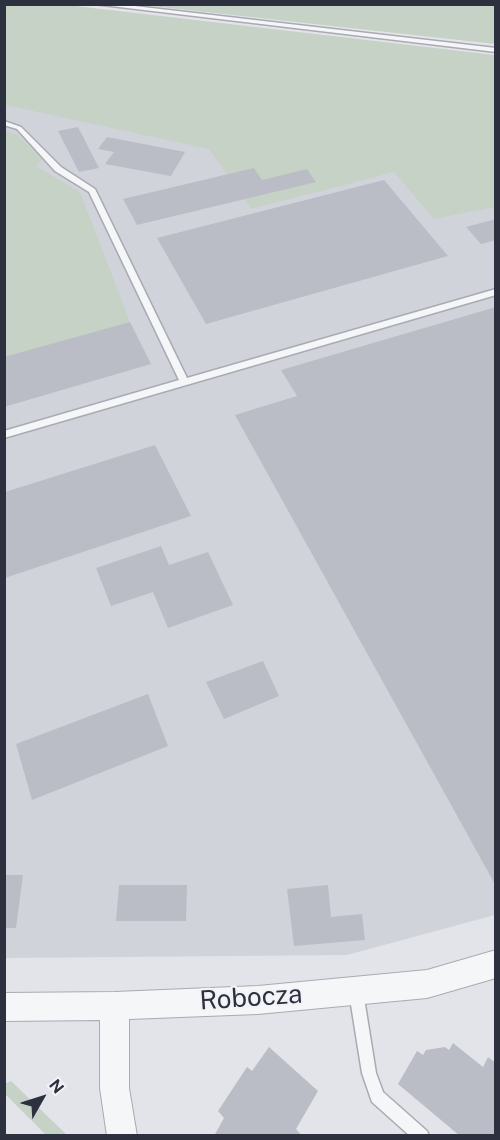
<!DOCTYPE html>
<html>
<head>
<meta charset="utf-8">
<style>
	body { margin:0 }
	#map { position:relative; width:500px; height:1140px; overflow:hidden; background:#e3e4e9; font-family:"Public Sans",sans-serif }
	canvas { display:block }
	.frame { position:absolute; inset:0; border:6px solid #2d303f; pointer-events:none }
	.north { position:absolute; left:12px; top:1068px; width:60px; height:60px; -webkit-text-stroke:4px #f2f3f7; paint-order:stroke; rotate:51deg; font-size:16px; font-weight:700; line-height:24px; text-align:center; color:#2d303f }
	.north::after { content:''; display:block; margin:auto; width:21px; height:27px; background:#2d303f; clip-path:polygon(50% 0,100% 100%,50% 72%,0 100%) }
</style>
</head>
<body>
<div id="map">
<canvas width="500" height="1140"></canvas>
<div class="frame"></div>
<div class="north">N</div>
</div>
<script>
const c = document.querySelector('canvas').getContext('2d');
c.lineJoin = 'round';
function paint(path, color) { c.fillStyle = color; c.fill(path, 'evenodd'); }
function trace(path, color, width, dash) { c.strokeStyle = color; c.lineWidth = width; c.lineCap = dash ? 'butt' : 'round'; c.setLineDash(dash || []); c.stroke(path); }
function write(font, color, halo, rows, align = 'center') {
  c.font = font + ' "Public Sans",sans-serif'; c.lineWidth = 4.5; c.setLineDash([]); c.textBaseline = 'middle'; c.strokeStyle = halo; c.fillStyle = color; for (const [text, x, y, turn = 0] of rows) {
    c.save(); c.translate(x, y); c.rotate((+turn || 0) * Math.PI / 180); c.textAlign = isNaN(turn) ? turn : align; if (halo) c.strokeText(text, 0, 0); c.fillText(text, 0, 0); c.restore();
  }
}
const built = new Path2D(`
	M 4,5 L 495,64 L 495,915 L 347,955 L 5,958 Z`);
const green = new Path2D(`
	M 5,5 L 67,5 L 495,55 L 495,207 L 434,219 L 394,172 L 251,209 L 209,149 L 5,105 Z
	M 142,5 L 495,5 L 495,44 Z
	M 5,130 L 18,135 L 42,159 L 36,166 L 80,192 L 130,322 L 5,357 Z
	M 11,1081 L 67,1135 L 46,1135 L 5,1094 L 5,1084 Z`);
const building = new Path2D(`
	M 78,127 L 99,168 L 79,172 L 58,131 Z
	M 107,137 L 185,152 L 171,176 L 105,164 L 114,152 L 98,149 Z
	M 254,168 L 262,180 L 307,169 L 316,182 L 137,225 L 123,199 Z
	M 384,180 L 448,256 L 206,324 L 157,238 Z
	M 496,219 L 496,240 L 481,244 L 466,227 Z
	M 496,307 L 496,886 L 235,415 L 297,396 L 281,370 Z
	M 130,322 L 151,364 L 4,407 L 4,357 Z
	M 155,445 L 191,516 L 5,578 L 5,492 Z
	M 161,546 L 169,565 L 208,552 L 233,605 L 168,628 L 153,592 L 111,606 L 96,568 Z
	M 263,661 L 279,696 L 224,719 L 206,682 Z
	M 148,694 L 168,746 L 32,800 L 16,744 Z
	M 4,875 L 23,875 L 16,928 L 4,928 Z
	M 119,885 L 187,885 L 186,921 L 116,921 Z
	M 328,885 L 331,917 L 362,914 L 365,940 L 294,946 L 287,889 Z
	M 453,1043 L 483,1067 L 488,1057 L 496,1063 L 496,1136 L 460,1136 L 398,1084 L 417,1051 L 423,1055 L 426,1050 L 445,1047 L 449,1050 Z
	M 269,1047 L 318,1091 L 296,1129 L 302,1136 L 214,1136 L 224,1118 L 218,1111 L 247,1067 L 252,1071 Z`);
const service = new Path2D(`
	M 94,4 L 117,4 L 496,48 L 496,52 Z
	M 4,121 L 21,127 L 61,167 L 95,189 L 187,378 L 496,289 L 496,295 L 4,438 L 4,431 L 179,380 L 89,192 L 55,171 L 17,129 L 4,125 Z
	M 356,985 L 361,987 L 363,992 L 376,1073 L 383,1092 L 427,1131 L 429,1136 L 410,1136 L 372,1102 L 362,1073 L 349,992 L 351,987 Z`);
const minor = new Path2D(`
	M 496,950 L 496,978 L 427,998 L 258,1014 L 129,1019 L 129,1088 L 137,1136 L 107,1136 L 100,1088 L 100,1020 L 4,1021 L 4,993 L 115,992 L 258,986 L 427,970 Z`);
const nearStreetnames = [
	["Robocza",251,998,-4]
];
paint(built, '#d1d3db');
paint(green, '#c6d2c5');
paint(building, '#babdc5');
trace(service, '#a9aab3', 3);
trace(minor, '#a9aab3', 2);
paint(service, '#f5f6f8');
paint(minor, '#f5f6f8');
write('26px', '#2d303f', '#f2f3f7', nearStreetnames);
</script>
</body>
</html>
